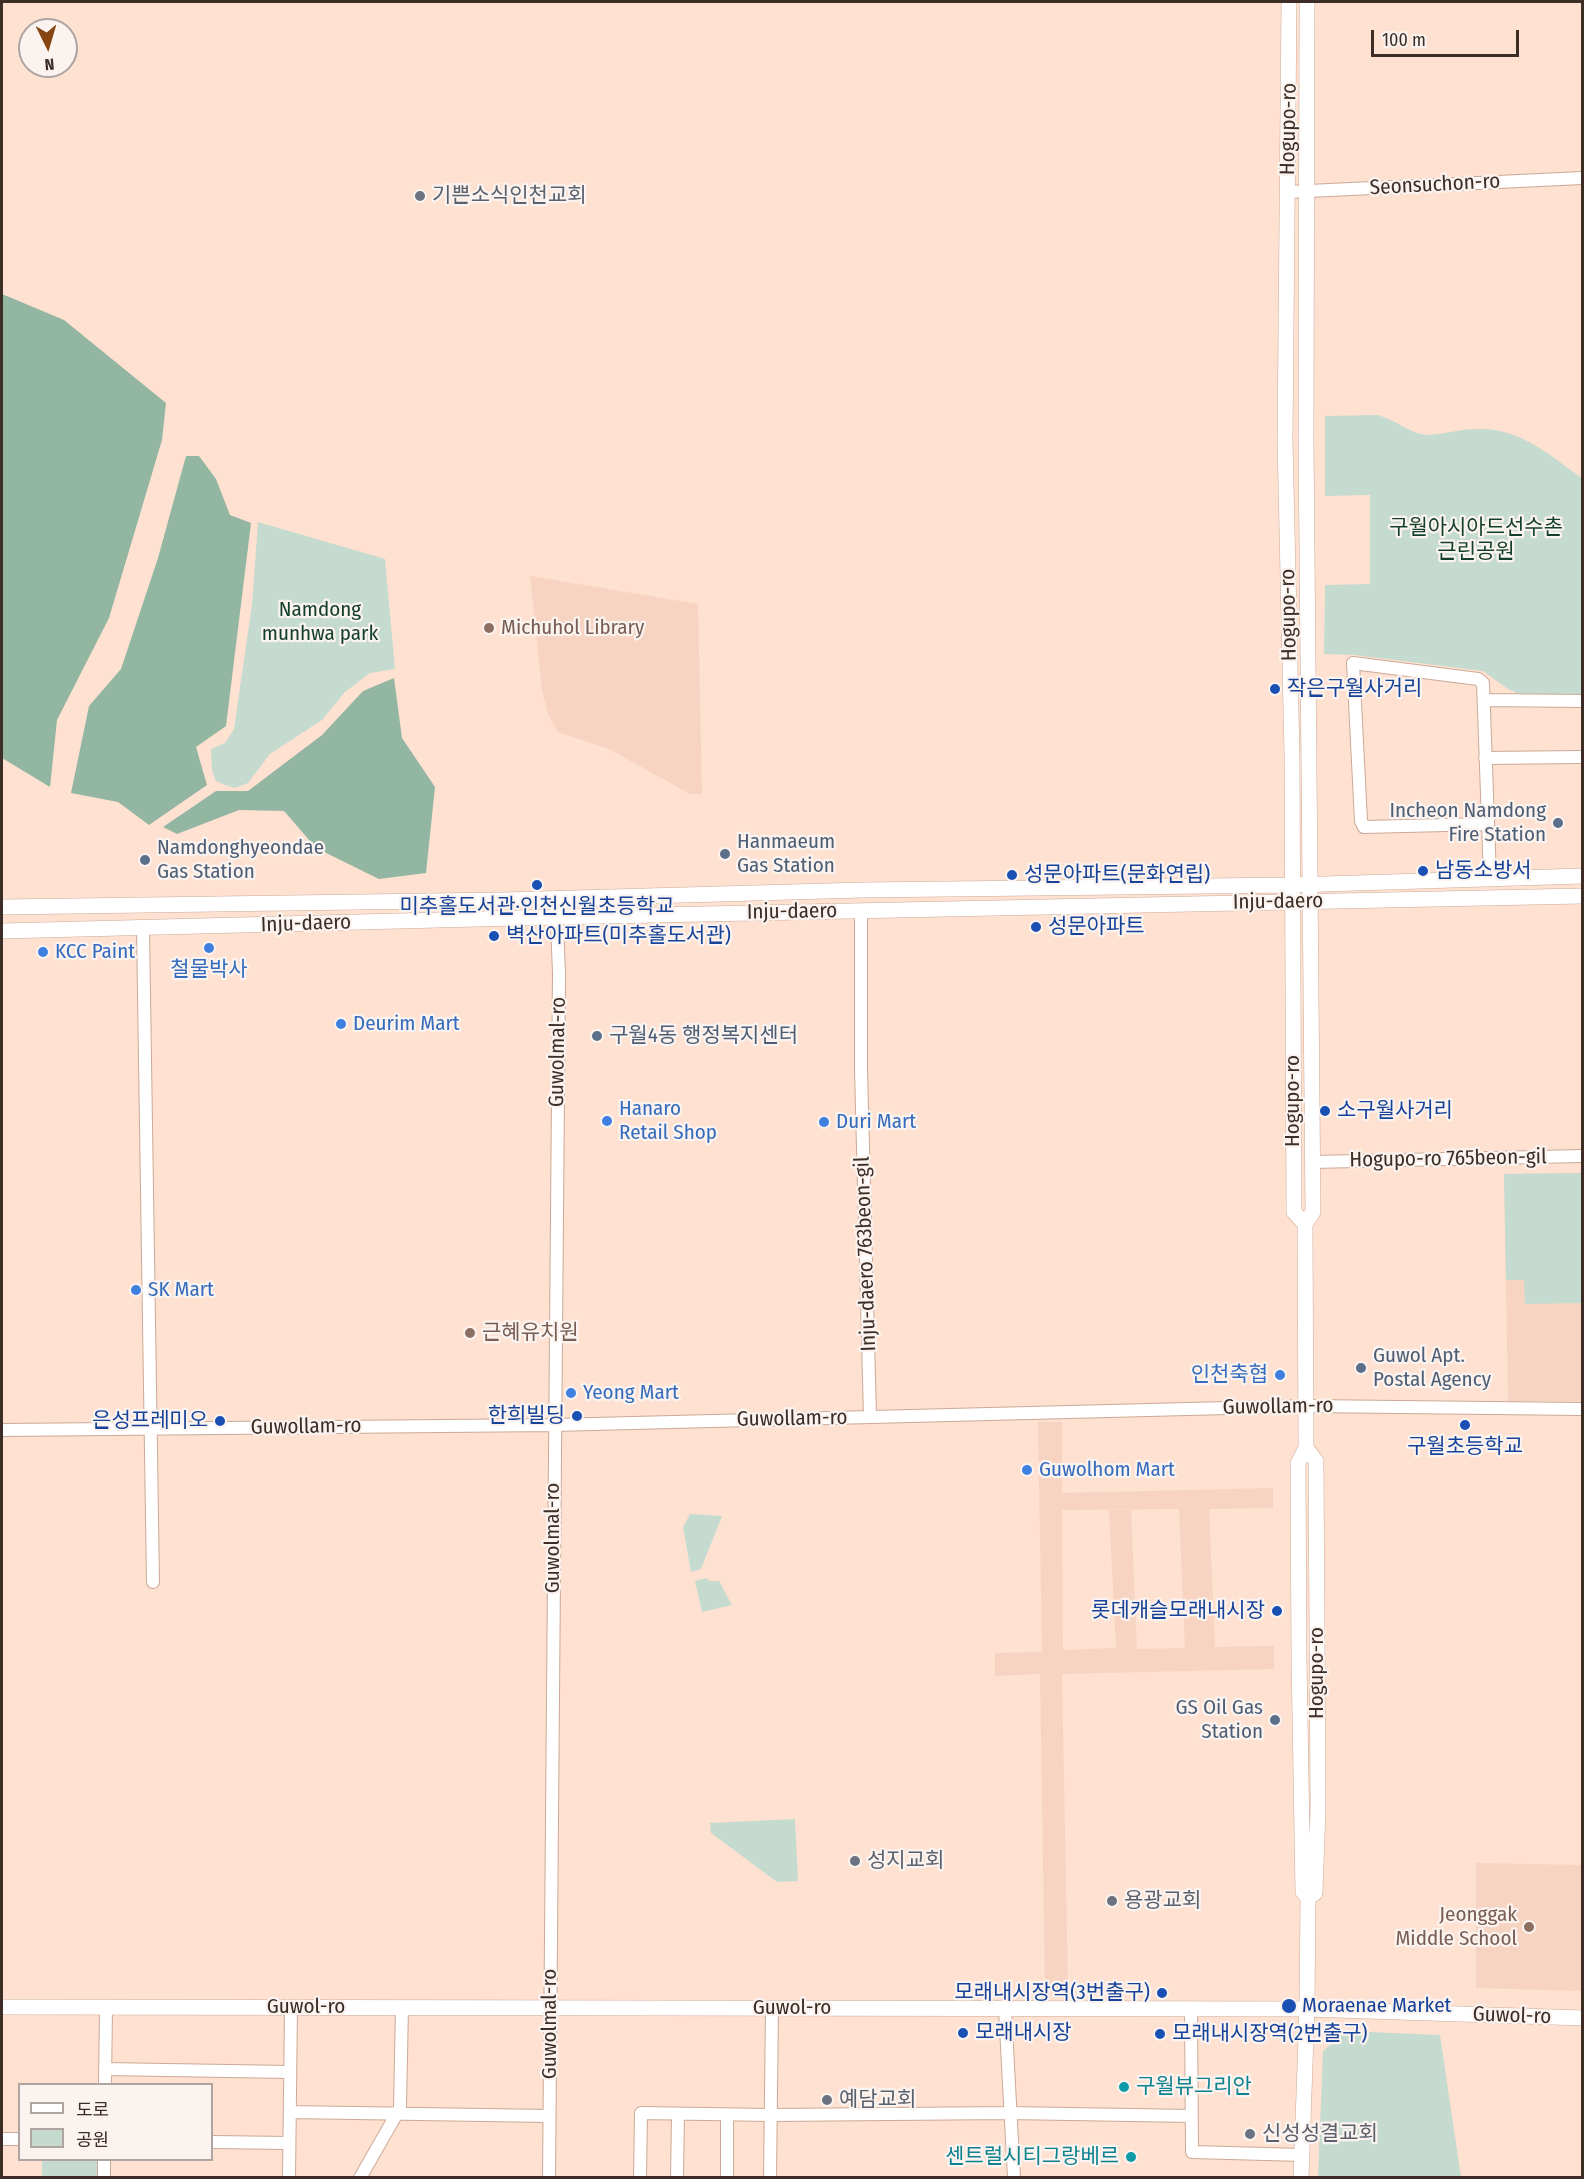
<!DOCTYPE html>
<html>
<head>
<meta charset="utf-8">
<style>
	body { margin:0 }
	#map { position:relative; width:1584px; height:2179px; overflow:hidden; background:#fee1d1; font-family:"Fira Sans Condensed","Noto Sans KR",sans-serif }
	canvas { display:block }
	.frame { position:absolute; inset:0; border:3px solid #3c2e26; pointer-events:none }
	.legend { position:absolute; left:18px; top:2083px; width:195px; height:78px; box-sizing:border-box; background:#fbf3ef; border:2px solid #afa49f; margin:0; padding:8px 10px; list-style:none; font-size:18px; color:#3c2e26 }
	.legend li { display:flex; align-items:center; gap:12px; height:30px }
	.legend b { width:30px; border:2px solid #afa49f }
	.north { position:absolute; left:18px; top:18px; width:60px; height:60px; box-sizing:border-box; background:#fbf3ef; border:2px solid #afa49f; border-radius:50%; rotate:175deg; font-size:16px; font-weight:700; line-height:24px; text-align:center; color:#3c2e26 }
	.north::after { content:''; display:block; margin:auto; width:21px; height:27px; background:#874512; clip-path:polygon(50% 0,100% 100%,50% 72%,0 100%) }
	.scale { position:absolute; left:1371px; top:30px; width:148px; height:27px; box-sizing:border-box; border:3px solid #3c2e26; border-top:0; padding-left:8px; font-size:18px; line-height:21px; white-space:nowrap; color:#3c2e26; -webkit-text-stroke:4px #fbf3ef; paint-order:stroke }
</style>
</head>
<body>
<div id="map">
<canvas width="1584" height="2179"></canvas>
<div class="frame"></div>
<ul class="legend">
<li><b style="height:8px;background:#fff"></b>도로</li>
<li><b style="height:16px;background:#c6dbcf"></b>공원</li>
</ul>
<div class="north">N</div>
<div class="scale">100 m</div>
</div>
<script>
const c = document.querySelector('canvas').getContext('2d');
c.lineJoin = 'round';
function paint(path, color) { c.fillStyle = color; c.fill(path, 'evenodd'); }
function trace(path, color, width, dash) { c.strokeStyle = color; c.lineWidth = width; c.lineCap = dash ? 'butt' : 'round'; c.setLineDash(dash || []); c.stroke(path); }
function write(font, color, halo, rows, align = 'center') {
  c.font = font + ' "Fira Sans Condensed","Noto Sans KR",sans-serif'; c.lineWidth = 4.5; c.setLineDash([]); c.textBaseline = 'middle'; c.strokeStyle = halo; c.fillStyle = color; for (const [text, x, y, turn = 0] of rows) {
    c.save(); c.translate(x, y); c.rotate((+turn || 0) * Math.PI / 180); c.textAlign = isNaN(turn) ? turn : align; if (halo) c.strokeText(text, 0, 0); c.fillText(text, 0, 0); c.restore();
  }
}
const built = new Path2D(`
	M 530,576 L 698,604 L 702,794 L 690,794 L 609,749 L 558,732 L 548,714 L 542,690 Z
	M 1582,1173 L 1582,1401 L 1508,1401 L 1504,1174 Z
	M 1038,1422 L 1062,1422 L 1062,1493 L 1273,1488 L 1273,1508 L 1209,1509 L 1215,1647 L 1274,1646 L 1274,1669 L 1062,1674 L 1068,1991 L 1045,1991 L 1040,1674 L 995,1676 L 995,1653 L 1042,1652 ZM 1179,1509 L 1185,1648 L 1137,1649 L 1131,1510 L 1109,1510 L 1116,1648 L 1063,1650 L 1062,1510 Z
	M 1476,1863 L 1582,1865 L 1582,1991 L 1476,1988 Z`);
const green = new Path2D(`
	M 1377,415 C 1395,419 1408,433 1427,435 C 1444,434 1461,429 1478,429 C 1519,427 1551,456 1582,478 L 1582,694 L 1518,694 L 1505,687 L 1483,671 L 1354,655 L 1324,654 L 1325,585 L 1370,584 L 1370,495 L 1325,496 L 1325,416 Z
	M 258,522 L 385,559 L 395,669 L 370,673 L 345,692 L 322,720 L 270,754 L 248,783 L 235,788 L 225,785 L 216,781 L 212,771 L 211,749 L 225,743 L 234,729 L 252,604 Z
	M 1582,1173 L 1582,1303 L 1525,1304 L 1524,1280 L 1506,1280 L 1504,1174 Z
	M 690,1514 L 722,1516 L 701,1569 L 691,1572 L 683,1527 Z
	M 706,1578 L 710,1581 L 719,1581 L 732,1605 L 702,1612 L 695,1581 Z
	M 795,1819 L 798,1881 L 777,1882 L 711,1833 L 710,1823 Z
	M 1346,2031 L 1440,2035 L 1461,2177 L 1318,2177 L 1323,2051 Z
	M 42,2160 L 100,2160 L 99,2177 L 42,2178 Z`);
const forest = new Path2D(`
	M 2,294 L 64,320 L 166,403 L 162,440 L 109,618 L 57,720 L 50,787 L 2,758 Z
	M 186,456 L 199,456 L 216,479 L 230,515 L 251,523 L 226,726 L 196,747 L 207,785 L 149,825 L 118,802 L 71,793 L 89,706 L 121,669 L 158,558 Z
	M 394,678 L 402,738 L 435,787 L 426,873 L 379,879 L 316,848 L 284,811 L 239,810 L 177,834 L 163,827 L 216,791 L 248,791 L 322,735 L 363,691 Z`);
const minor = new Path2D(`
	M 1288,192 L 1582,178
	M 1484,700 L 1582,701
	M 1485,758 L 1582,757
	M 1487,824 L 1364,827 L 1361,821 L 1353,663 L 1478,679 L 1483,683 L 1490,878
	M 861,910 L 861,1070 L 870,1417
	M 143,929 L 153,1582
	M 1313,1162 L 1582,1156
	M 2,1430 L 554,1425 L 1307,1406 L 1582,1409
	M 1005,2009 L 1014,2178
	M 1191,2009 L 1192,2152 L 1302,2155
	M 105,2069 L 290,2072
	M 105,2084 L 106,2007
	M 290,2112 L 549,2116
	M 727,2115 L 727,2178
	M 2,2139 L 20,2139
	M 212,2142 L 289,2143
	M 104,2178 L 104,2160
	M 289,2178 L 291,2007
	M 360,2178 L 400,2108 L 402,2007
	M 549,2178 L 559,973 L 556,898
	M 640,2178 L 641,2113 L 771,2115 L 1010,2113 L 1192,2116
	M 677,2178 L 678,2114
	M 770,2178 L 772,2008`);
const major = new Path2D(`
	M 1289,2 L 1285,440 L 1292,755 L 1294,1212 L 1305,1224
	M 2,907 L 503,900 L 863,890 L 1292,885 L 1582,876
	M 2,931 L 557,917 L 1582,896
	M 1306,1448 L 1316,1461 L 1318,1809 L 1315,1893 L 1308,1898
	M 2,2007 L 1307,2009 L 1582,2018
	M 1301,2178 L 1307,2009 L 1308,1898 L 1303,1892 L 1299,1658 L 1298,1463 L 1306,1448 L 1305,1224 L 1313,1212 L 1306,440 L 1307,2`);
const markers = [
	[420,196,6,"#6b7280"],
	[489,628,6,"#8d6e63"],
	[1275,689,6,"#1a4fb4"],
	[1558,823,6,"#5c6f8a"],
	[725,854,6,"#5c6f8a"],
	[145,860,6,"#5c6f8a"],
	[1423,871,6,"#1a4fb4"],
	[1012,875,6,"#1a4fb4"],
	[537,885,6,"#1a4fb4"],
	[1036,927,6,"#1a4fb4"],
	[494,936,6,"#1a4fb4"],
	[209,948,6,"#3f7fe0"],
	[43,952,6,"#3f7fe0"],
	[341,1024,6,"#3f7fe0"],
	[597,1036,6,"#5c6f8a"],
	[1325,1111,6,"#1a4fb4"],
	[607,1121,6,"#3f7fe0"],
	[824,1122,6,"#3f7fe0"],
	[136,1290,6,"#3f7fe0"],
	[470,1333,6,"#8d6e63"],
	[1361,1368,6,"#5c6f8a"],
	[1280,1375,6,"#3f7fe0"],
	[571,1393,6,"#3f7fe0"],
	[577,1416,6,"#1a4fb4"],
	[220,1421,6,"#1a4fb4"],
	[1465,1425,6,"#1a4fb4"],
	[1027,1470,6,"#3f7fe0"],
	[1277,1611,6,"#1a4fb4"],
	[1275,1720,6,"#5c6f8a"],
	[855,1861,6,"#6b7280"],
	[1112,1901,6,"#6b7280"],
	[1529,1927,6,"#8d6e63"],
	[1162,1993,6,"#1a4fb4"],
	[1289,2006,8,"#1a4fb4"],
	[963,2033,6,"#1a4fb4"],
	[1160,2034,6,"#1a4fb4"],
	[1124,2087,6,"#0f9aa8"],
	[827,2100,6,"#6b7280"],
	[1250,2134,6,"#6b7280"],
	[1131,2157,6,"#0f9aa8"]
];
const streetNames = [
	["Hogupo-ro",1289,129,-89],
	["Seonsuchon-ro",1435,185,-3],
	["Hogupo-ro",1289,615,-91],
	["Inju-daero",1278,902,-1],
	["Inju-daero",792,912,-1],
	["Inju-daero",306,924,-2],
	["Guwolmal-ro",558,1052,-89],
	["Hogupo-ro",1293,1101,-90],
	["Hogupo-ro 765beon-gil",1448,1159,-1],
	["Inju-daero 763beon-gil",866,1254,-92],
	["Guwollam-ro",1278,1407,-1],
	["Guwollam-ro",792,1419,-1],
	["Guwollam-ro",306,1427,-1],
	["Guwolmal-ro",553,1538,-90],
	["Hogupo-ro",1317,1673,-90],
	["Guwol-ro",306,2007],
	["Guwol-ro",792,2008],
	["Guwol-ro",1512,2016,2],
	["Guwolmal-ro",550,2024,-90]
];
const worshipNames = [
	["기쁜소식인천교회",432,196],
	["성지교회",867,1861],
	["용광교회",1124,1901],
	["예담교회",839,2100],
	["신성성결교회",1262,2134]
];
const parkNames = [
	["구월아시아드선수촌",1476,528],
	["근린공원",1476,552],
	["Namdong",320,610],
	["munhwa park",320,634]
];
const educationNames = [
	["Michuhol Library",501,628],
	["근혜유치원",482,1333],
	["Jeonggak",1517,1915,"right"],
	["Middle School",1517,1939,"right"]
];
const transitNames = [
	["작은구월사거리",1287,689],
	["남동소방서",1435,871],
	["성문아파트(문화연립)",1024,875],
	["미추홀도서관·인천신월초등학교",537,907,"center"],
	["성문아파트",1048,927],
	["벽산아파트(미추홀도서관)",506,936],
	["소구월사거리",1337,1111],
	["한희빌딩",565,1416,"right"],
	["은성프레미오",208,1421,"right"],
	["구월초등학교",1465,1447,"center"],
	["롯데캐슬모래내시장",1265,1611,"right"],
	["모래내시장역(3번출구)",1150,1993,"right"],
	["Moraenae Market",1302,2006],
	["모래내시장",975,2033],
	["모래내시장역(2번출구)",1172,2034]
];
const serviceNames = [
	["Incheon Namdong",1546,811,"right"],
	["Fire Station",1546,835,"right"],
	["Hanmaeum",737,842],
	["Gas Station",737,866],
	["Namdonghyeondae",157,848],
	["Gas Station",157,872],
	["구월4동 행정복지센터",609,1036],
	["Guwol Apt.",1373,1356],
	["Postal Agency",1373,1380],
	["GS Oil Gas",1263,1708,"right"],
	["Station",1263,1732,"right"]
];
const shopNames = [
	["KCC Paint",55,952],
	["철물박사",209,970,"center"],
	["Deurim Mart",353,1024],
	["Hanaro",619,1109],
	["Retail Shop",619,1133],
	["Duri Mart",836,1122],
	["SK Mart",148,1290],
	["인천축협",1268,1375,"right"],
	["Yeong Mart",583,1393],
	["Guwolhom Mart",1039,1470]
];
const cultureNames = [
	["구월뷰그리안",1136,2087],
	["센트럴시티그랑베르",1119,2157,"right"]
];
paint(built, '#f6d4c1');
paint(green, '#c6dbcf');
paint(forest, '#93b6a2');
trace(minor, '#cca996', 14);
trace(major, '#cca996', 16);
trace(minor, '#fff', 12);
trace(major, '#fff', 15);
for (const [x, y, r, color] of markers) { const dot = new Path2D(); dot.arc(x, y, r, 0, 2 * Math.PI); c.fillStyle = color; c.fill(dot); trace(dot, '#fbf3ef', 2); }
write('21px', '#3c2e26', '#fbf3ef', streetNames);
write('21px', '#5b616d', '#fbf3ef', worshipNames, 'left');
write('21px', '#123f2b', '#fbf3ef', parkNames);
write('21px', '#785e54', '#fbf3ef', educationNames, 'left');
write('21px', '#164399', '#fbf3ef', transitNames, 'left');
write('21px', '#4e5e75', '#fbf3ef', serviceNames, 'left');
write('21px', '#366cbe', '#fbf3ef', shopNames, 'left');
write('21px', '#0d838f', '#fbf3ef', cultureNames, 'left');
</script>
</body>
</html>
